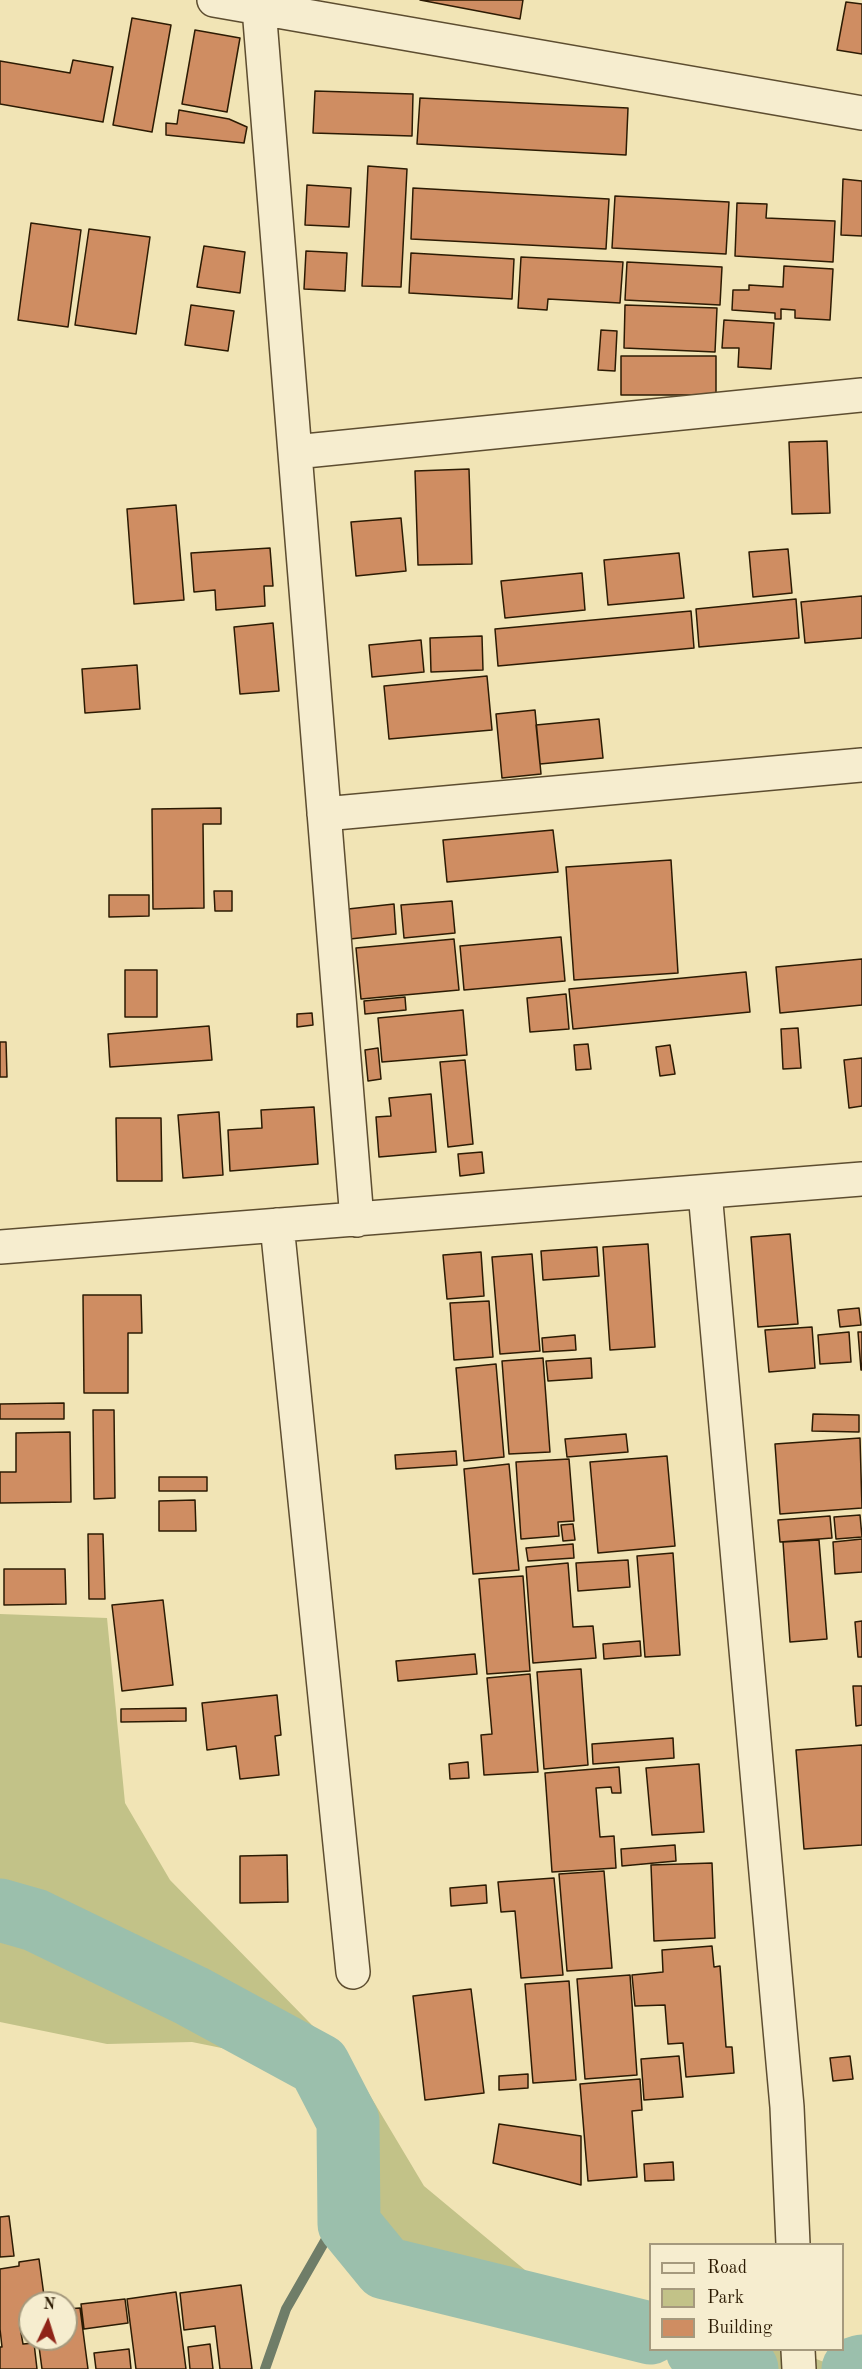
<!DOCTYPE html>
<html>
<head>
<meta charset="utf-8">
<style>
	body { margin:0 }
	#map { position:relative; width:862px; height:2369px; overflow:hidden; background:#f1e4b5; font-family:"Old Standard TT",serif }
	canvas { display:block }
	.legend { position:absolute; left:649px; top:2243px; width:195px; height:108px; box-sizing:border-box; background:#f6edcf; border:2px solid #a5997d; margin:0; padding:8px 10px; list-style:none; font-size:18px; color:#2c1b03 }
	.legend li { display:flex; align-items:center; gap:12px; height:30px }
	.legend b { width:30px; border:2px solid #a5997d }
	.north { position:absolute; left:18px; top:2291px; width:60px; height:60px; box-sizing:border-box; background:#f6edcf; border:2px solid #a5997d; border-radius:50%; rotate:4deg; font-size:16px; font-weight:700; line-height:24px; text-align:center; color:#2c1b03 }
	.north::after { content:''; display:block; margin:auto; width:21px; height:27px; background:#8f2418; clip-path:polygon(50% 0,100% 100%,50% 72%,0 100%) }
</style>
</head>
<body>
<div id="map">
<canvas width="862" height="2369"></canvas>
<ul class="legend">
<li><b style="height:8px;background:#f6edcf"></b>Road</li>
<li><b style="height:16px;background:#c2c288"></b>Park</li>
<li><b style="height:16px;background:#cf8d62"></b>Building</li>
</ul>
<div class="north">N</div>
</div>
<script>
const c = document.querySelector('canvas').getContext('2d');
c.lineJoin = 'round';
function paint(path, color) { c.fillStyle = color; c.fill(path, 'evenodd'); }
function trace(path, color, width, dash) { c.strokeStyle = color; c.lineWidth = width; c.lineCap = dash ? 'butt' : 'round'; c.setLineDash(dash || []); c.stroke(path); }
const green = new Path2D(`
	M 0,1614 L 107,1618 L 125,1803 L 170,1880 L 353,2067 L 424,2186 L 543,2285 L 650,2312 L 650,2346 L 432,2301 L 400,2259 L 365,2184 L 312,2098 L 266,2057 L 192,2042 L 107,2044 L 0,2022 Z
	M 670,2350 L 793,2350 L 842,2369 L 681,2369 L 677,2351 Z`);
const stream = new Path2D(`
	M 265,2369 L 286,2309 L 349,2199`);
const river = new Path2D(`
	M 0,1910 L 35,1920 L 192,1996 L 319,2065 L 348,2121 L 349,2224 L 385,2268 L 650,2333
	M 697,2350 L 747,2369
	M 853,2369 L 862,2366`);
const building = new Path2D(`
	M 420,0 L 523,0 L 520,19 Z
	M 846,2 L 862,4 L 862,54 L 837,50 Z
	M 132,18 L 171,25 L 152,132 L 113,125 Z
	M 195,30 L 240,38 L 227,112 L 182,104 Z
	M 73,60 L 113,67 L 103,122 L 0,104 L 0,61 L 70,73 Z
	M 315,91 L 413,94 L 412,136 L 313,133 Z
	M 420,98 L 628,108 L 626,155 L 417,144 Z
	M 179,110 L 229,119 L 247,127 L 244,143 L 166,135 L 166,123 L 177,124 Z
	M 368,166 L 407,169 L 401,287 L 362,286 Z
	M 843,179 L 862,181 L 862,236 L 841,235 Z
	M 307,185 L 351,188 L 349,227 L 305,225 Z
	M 413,188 L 609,199 L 606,249 L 411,239 Z
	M 615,196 L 729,202 L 726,254 L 612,248 Z
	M 737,203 L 767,204 L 766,218 L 835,221 L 833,262 L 735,256 Z
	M 31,223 L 81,230 L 68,327 L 18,320 Z
	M 89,229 L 150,237 L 136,334 L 75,325 Z
	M 204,246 L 245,252 L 240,293 L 197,287 Z
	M 306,251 L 347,253 L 345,291 L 304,289 Z
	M 411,253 L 514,259 L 512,299 L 409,293 Z
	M 521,257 L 623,262 L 620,303 L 548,299 L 547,310 L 518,308 Z
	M 627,262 L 722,267 L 720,305 L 625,300 Z
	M 784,266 L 833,269 L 830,320 L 795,318 L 795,310 L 781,309 L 781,319 L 775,319 L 775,313 L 732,310 L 733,290 L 749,290 L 749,285 L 783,287 Z
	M 191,305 L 234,311 L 228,351 L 185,345 Z
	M 625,305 L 717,308 L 715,352 L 624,348 Z
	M 724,320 L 774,323 L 771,369 L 738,367 L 739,348 L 722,348 Z
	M 601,330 L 617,331 L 615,371 L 598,370 Z
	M 621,356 L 716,356 L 716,395 L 621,395 Z
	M 827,441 L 830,513 L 792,514 L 789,442 Z
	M 469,469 L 472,564 L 418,565 L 415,471 Z
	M 176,505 L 184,600 L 134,604 L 127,509 Z
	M 401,518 L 406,571 L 356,576 L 351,522 Z
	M 270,548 L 273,586 L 264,586 L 265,606 L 216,610 L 215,590 L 194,592 L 191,553 Z
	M 788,549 L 792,593 L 753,597 L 749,552 Z
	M 679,553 L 684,598 L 608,605 L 604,560 Z
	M 582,573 L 585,610 L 505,618 L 501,581 Z
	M 862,596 L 862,638 L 805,643 L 801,602 Z
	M 796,599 L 799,638 L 699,647 L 696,609 Z
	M 691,611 L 694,648 L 498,666 L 495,629 Z
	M 273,623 L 279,691 L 240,694 L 234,627 Z
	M 482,636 L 483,670 L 431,672 L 430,638 Z
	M 421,640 L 424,672 L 372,677 L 369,645 Z
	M 137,665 L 140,709 L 85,713 L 82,669 Z
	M 487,676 L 492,730 L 389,739 L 384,686 Z
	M 535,710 L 541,774 L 502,778 L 496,714 Z
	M 599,719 L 603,758 L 540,764 L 536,725 Z
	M 221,808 L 221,824 L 203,824 L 204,908 L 153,909 L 152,809 Z
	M 553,830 L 558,872 L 447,882 L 443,840 Z
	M 671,860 L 678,973 L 574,980 L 566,867 Z
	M 214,891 L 232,891 L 232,911 L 215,911 Z
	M 109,895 L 149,895 L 149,916 L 109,917 Z
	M 452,901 L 455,933 L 404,938 L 401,905 Z
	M 394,904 L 396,934 L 350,939 L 348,909 Z
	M 561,937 L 565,981 L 464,990 L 460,946 Z
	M 454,939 L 459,990 L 361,999 L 356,948 Z
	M 862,959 L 862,1005 L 780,1013 L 776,967 Z
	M 125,970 L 157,970 L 157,1017 L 125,1017 Z
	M 746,972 L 750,1012 L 573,1029 L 569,989 Z
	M 566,994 L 569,1029 L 530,1032 L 527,998 Z
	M 405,997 L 406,1010 L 365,1014 L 364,1001 Z
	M 463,1010 L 467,1055 L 382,1062 L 378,1018 Z
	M 312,1013 L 313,1025 L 297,1027 L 297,1014 Z
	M 209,1026 L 212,1060 L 110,1067 L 108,1034 Z
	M 798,1028 L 801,1068 L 783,1069 L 781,1029 Z
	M 0,1042 L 6,1042 L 7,1077 L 0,1077 Z
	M 588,1044 L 591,1069 L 576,1070 L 574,1045 Z
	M 670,1045 L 675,1074 L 660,1076 L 656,1047 Z
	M 378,1048 L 381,1079 L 368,1081 L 365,1050 Z
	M 862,1058 L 862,1106 L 849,1108 L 844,1060 Z
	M 465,1060 L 473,1144 L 448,1147 L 440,1062 Z
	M 431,1094 L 436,1152 L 379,1157 L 376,1117 L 391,1116 L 389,1098 Z
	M 314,1107 L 318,1164 L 230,1171 L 228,1130 L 262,1128 L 261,1110 Z
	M 219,1112 L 223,1175 L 183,1178 L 178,1115 Z
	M 116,1118 L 161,1118 L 162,1181 L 117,1181 Z
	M 482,1152 L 484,1173 L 460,1176 L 458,1154 Z
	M 790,1234 L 798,1324 L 758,1327 L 751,1237 Z
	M 648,1244 L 655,1347 L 610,1350 L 603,1247 Z
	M 597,1247 L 599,1276 L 543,1280 L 541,1251 Z
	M 481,1252 L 484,1296 L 447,1299 L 443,1255 Z
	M 532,1254 L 540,1351 L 500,1354 L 492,1257 Z
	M 83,1295 L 141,1295 L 142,1333 L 128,1333 L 128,1393 L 84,1393 Z
	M 489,1301 L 493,1357 L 454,1360 L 450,1303 Z
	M 859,1308 L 861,1325 L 840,1327 L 838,1310 Z
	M 812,1327 L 815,1368 L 769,1372 L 765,1330 Z
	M 849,1332 L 851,1362 L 820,1364 L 818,1335 Z
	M 858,1332 L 862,1332 L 862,1370 L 861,1370 Z
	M 575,1335 L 576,1350 L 543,1352 L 542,1338 Z
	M 543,1358 L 550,1452 L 509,1454 L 502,1361 Z
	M 591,1358 L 592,1378 L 548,1381 L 546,1361 Z
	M 496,1364 L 504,1457 L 464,1461 L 456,1368 Z
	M 64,1403 L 64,1419 L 0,1419 L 0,1404 Z
	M 93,1410 L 114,1410 L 115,1498 L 94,1499 Z
	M 813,1414 L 859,1415 L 859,1432 L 812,1431 Z
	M 70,1432 L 71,1502 L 0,1503 L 0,1472 L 16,1472 L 16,1433 Z
	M 626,1434 L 628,1452 L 567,1457 L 565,1439 Z
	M 860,1438 L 862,1508 L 780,1514 L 775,1444 Z
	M 456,1451 L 457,1465 L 396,1469 L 395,1455 Z
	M 667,1456 L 675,1546 L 598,1553 L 590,1462 Z
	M 569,1459 L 574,1521 L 558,1522 L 559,1536 L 521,1539 L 516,1462 Z
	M 509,1464 L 519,1570 L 473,1574 L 464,1469 Z
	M 159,1477 L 207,1477 L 207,1491 L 159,1491 Z
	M 195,1500 L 196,1531 L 159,1531 L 159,1501 Z
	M 860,1515 L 862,1537 L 836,1539 L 834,1517 Z
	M 830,1516 L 832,1538 L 780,1542 L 778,1520 Z
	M 573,1524 L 575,1540 L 563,1541 L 561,1525 Z
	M 88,1534 L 103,1534 L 105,1599 L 89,1599 Z
	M 862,1539 L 862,1572 L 835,1574 L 833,1542 Z
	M 819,1540 L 827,1639 L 790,1642 L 783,1542 Z
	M 573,1544 L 574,1558 L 528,1561 L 526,1548 Z
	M 673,1553 L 680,1655 L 645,1657 L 637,1556 Z
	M 628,1560 L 630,1587 L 578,1591 L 576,1563 Z
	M 568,1563 L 573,1627 L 593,1626 L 596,1658 L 533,1663 L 526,1567 Z
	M 4,1569 L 65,1569 L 66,1604 L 4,1605 Z
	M 523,1576 L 530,1671 L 487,1674 L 479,1579 Z
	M 163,1600 L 173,1685 L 122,1691 L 112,1605 Z
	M 862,1621 L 862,1657 L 858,1657 L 855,1622 Z
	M 640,1641 L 641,1656 L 604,1659 L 603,1644 Z
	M 475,1654 L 477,1674 L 398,1681 L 396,1661 Z
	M 581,1669 L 588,1765 L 544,1769 L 537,1672 Z
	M 530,1674 L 538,1772 L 484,1775 L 481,1735 L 492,1734 L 487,1678 Z
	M 853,1686 L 862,1686 L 862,1725 L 856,1726 Z
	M 277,1695 L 281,1735 L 275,1736 L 279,1775 L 240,1779 L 236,1746 L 207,1750 L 202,1703 Z
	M 186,1708 L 186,1721 L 121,1722 L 121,1709 Z
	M 673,1738 L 674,1758 L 593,1764 L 592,1744 Z
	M 862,1745 L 862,1845 L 804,1849 L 796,1750 Z
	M 468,1762 L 469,1778 L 450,1779 L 449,1764 Z
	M 699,1764 L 704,1832 L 652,1835 L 646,1768 Z
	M 619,1767 L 621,1793 L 612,1793 L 611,1787 L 596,1788 L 600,1837 L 614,1836 L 616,1868 L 552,1872 L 545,1773 Z
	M 675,1845 L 676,1861 L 622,1866 L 621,1849 Z
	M 287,1855 L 288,1902 L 240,1903 L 240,1856 Z
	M 712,1863 L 715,1938 L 654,1941 L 651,1865 Z
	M 604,1871 L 612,1968 L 567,1971 L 559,1874 Z
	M 554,1878 L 563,1975 L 521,1978 L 515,1911 L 501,1912 L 498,1882 Z
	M 486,1885 L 487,1903 L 451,1906 L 450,1888 Z
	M 712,1946 L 714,1967 L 720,1966 L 726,2047 L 732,2047 L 734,2073 L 686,2077 L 683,2043 L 668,2044 L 665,2005 L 635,2006 L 632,1975 L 663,1972 L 662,1950 Z
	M 630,1975 L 637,2075 L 585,2079 L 577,1979 Z
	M 569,1981 L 576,2080 L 533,2083 L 525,1984 Z
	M 471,1989 L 484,2093 L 425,2100 L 413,1996 Z
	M 679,2056 L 683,2097 L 644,2100 L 641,2059 Z
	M 850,2056 L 853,2079 L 833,2081 L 830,2058 Z
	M 528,2074 L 528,2088 L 499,2090 L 499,2076 Z
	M 640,2079 L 642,2110 L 632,2111 L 637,2177 L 588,2181 L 580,2084 Z
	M 499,2124 L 581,2136 L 581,2185 L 493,2163 Z
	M 673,2162 L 674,2180 L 645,2181 L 644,2164 Z
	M 9,2216 L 14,2256 L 0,2257 L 0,2217 Z
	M 39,2259 L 45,2303 L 30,2303 L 30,2326 L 20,2327 L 23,2344 L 34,2343 L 37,2369 L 0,2369 L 0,2347 L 2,2347 L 0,2329 L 0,2269 L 19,2266 L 19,2262 Z
	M 241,2285 L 252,2369 L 220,2369 L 215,2326 L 184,2330 L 180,2293 Z
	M 176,2292 L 186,2369 L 136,2369 L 127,2299 Z
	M 125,2299 L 128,2323 L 84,2329 L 81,2304 Z
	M 80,2308 L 88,2369 L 42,2369 L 38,2339 L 66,2339 L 66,2309 Z
	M 210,2344 L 213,2369 L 190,2369 L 188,2347 Z
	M 129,2349 L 131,2369 L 96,2369 L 94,2353 Z`);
const minor = new Path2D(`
	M 214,0 L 862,113
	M 259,8 L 357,1220
	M 295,452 L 862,395
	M 324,814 L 862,765
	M 705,1192 L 787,2107 L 793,2244
	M 277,1225 L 353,1972
	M 0,1247 L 862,1179
	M 798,2350 L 799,2369`);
paint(green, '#c2c288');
trace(stream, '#6f7d68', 10);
trace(river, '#9bbfac', 63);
paint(building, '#cf8d62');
trace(building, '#2c1b03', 1.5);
trace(minor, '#5d4d30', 36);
trace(minor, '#f6edcf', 33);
</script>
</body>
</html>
